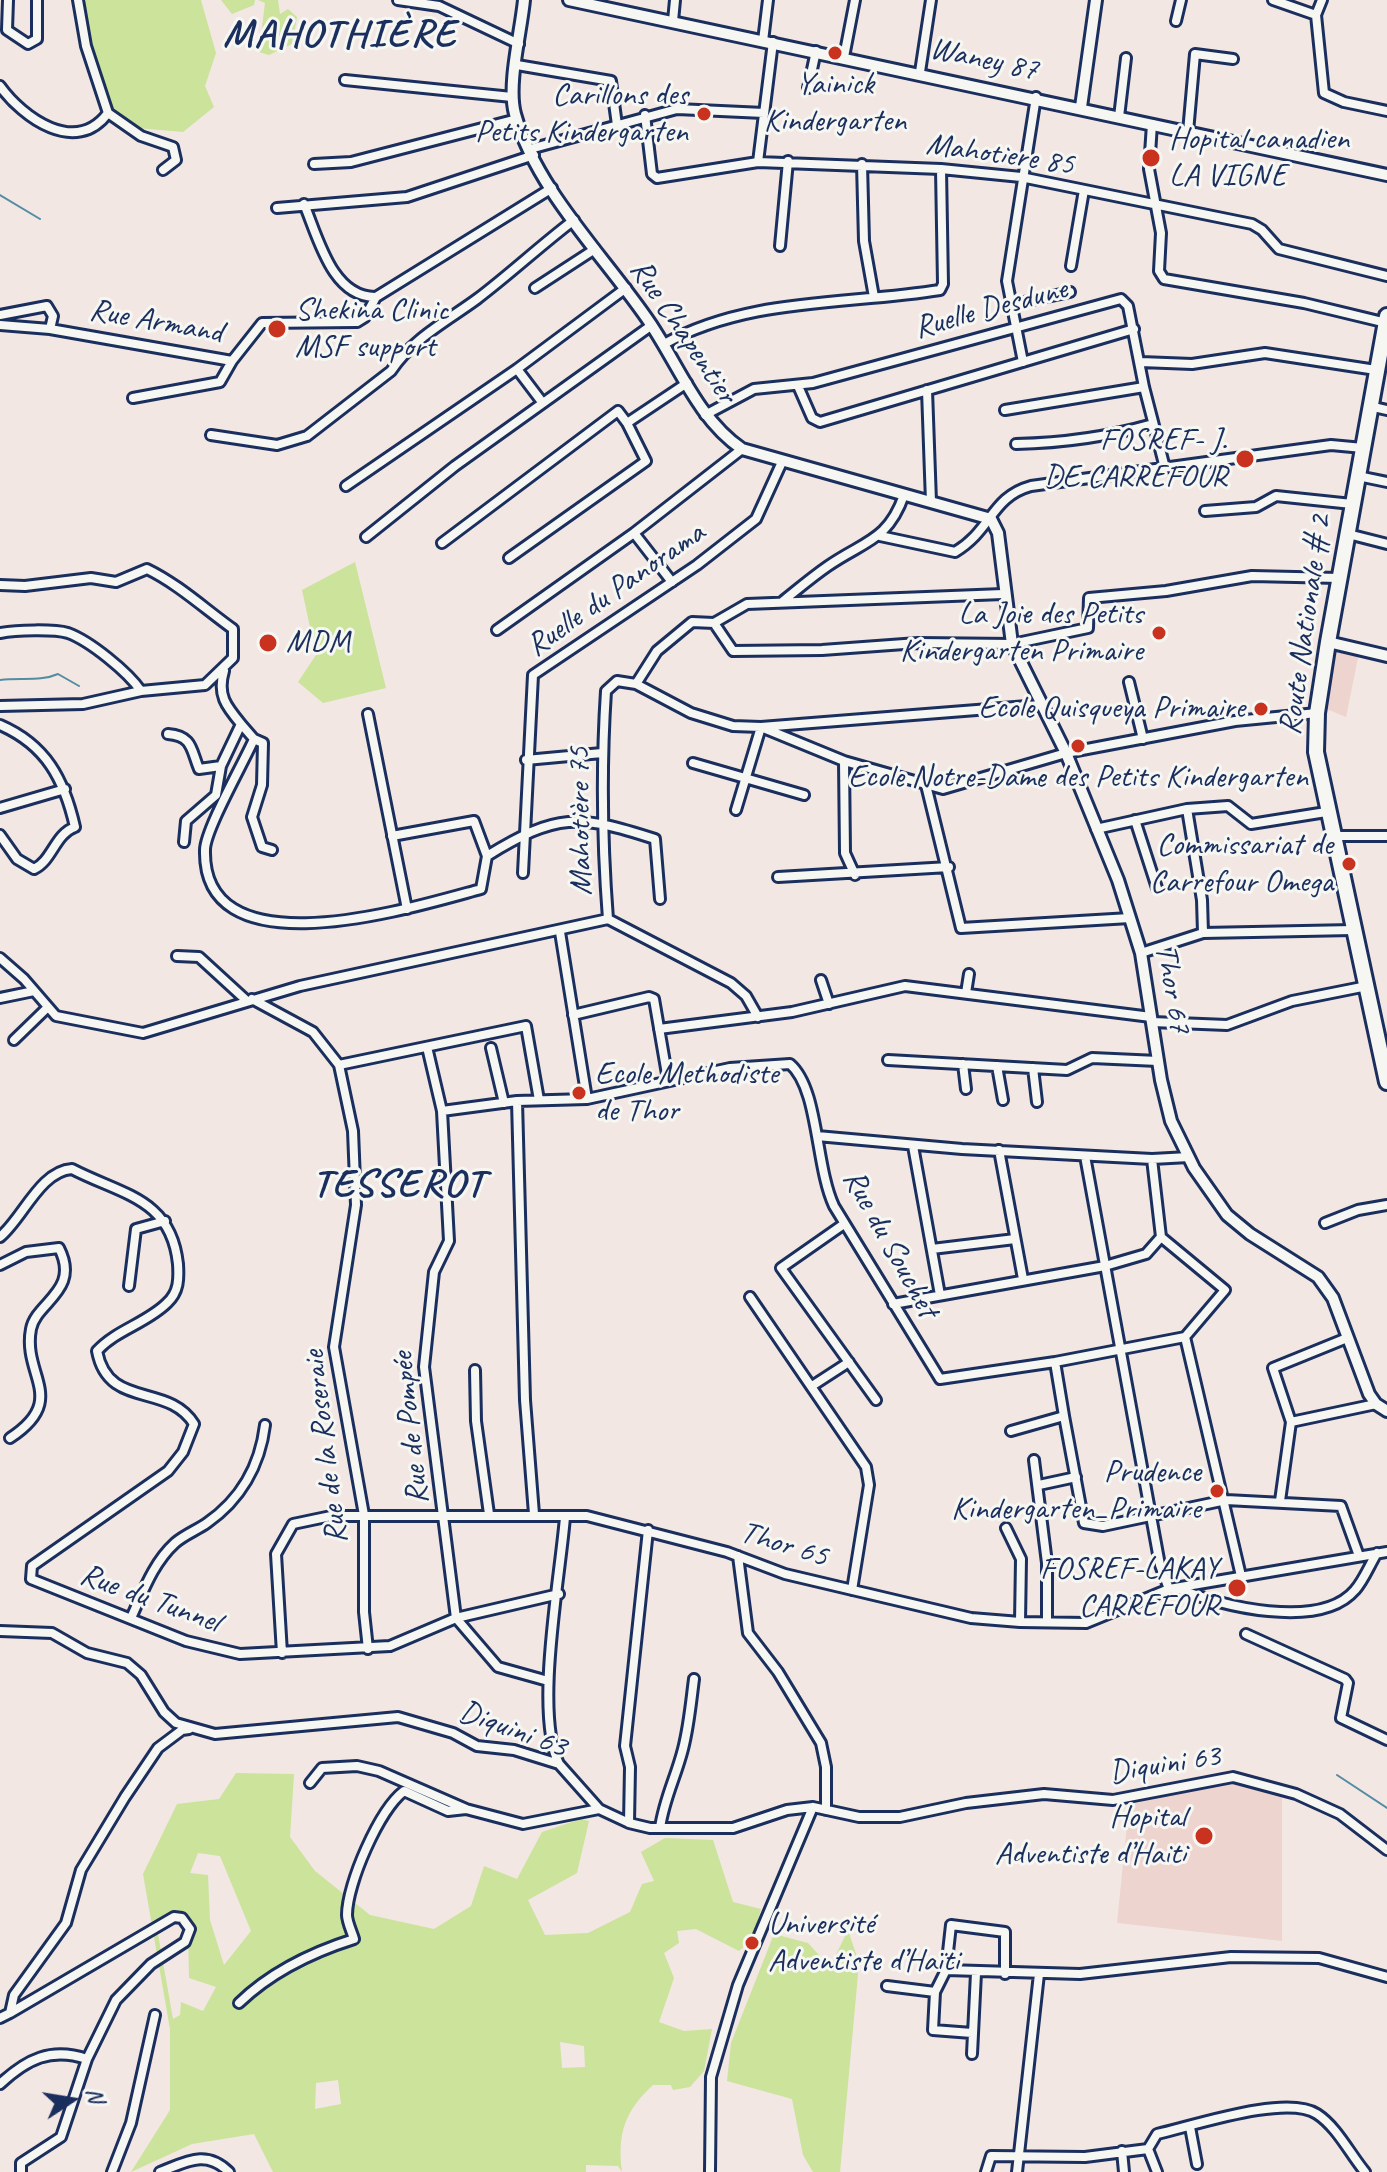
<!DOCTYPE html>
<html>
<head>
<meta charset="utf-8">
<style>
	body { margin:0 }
	#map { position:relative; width:1387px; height:2172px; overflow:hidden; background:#f2e7e2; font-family:Caveat,sans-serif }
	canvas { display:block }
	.north { position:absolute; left:32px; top:2060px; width:80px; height:80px; -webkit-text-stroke:6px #f6f6f2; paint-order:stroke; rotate:78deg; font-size:22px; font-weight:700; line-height:32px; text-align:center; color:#1b2f5e }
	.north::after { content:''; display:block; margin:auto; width:28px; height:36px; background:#1b2f5e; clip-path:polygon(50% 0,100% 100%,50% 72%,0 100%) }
</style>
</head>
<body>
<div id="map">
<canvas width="1387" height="2172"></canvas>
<div class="north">N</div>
</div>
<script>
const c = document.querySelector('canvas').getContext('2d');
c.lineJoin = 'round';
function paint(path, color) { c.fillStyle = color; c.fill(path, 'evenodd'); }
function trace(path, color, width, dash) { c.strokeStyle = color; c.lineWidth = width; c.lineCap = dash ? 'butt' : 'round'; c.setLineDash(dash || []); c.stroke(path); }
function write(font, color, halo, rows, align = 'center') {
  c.font = font + ' Caveat,sans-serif'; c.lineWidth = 6; c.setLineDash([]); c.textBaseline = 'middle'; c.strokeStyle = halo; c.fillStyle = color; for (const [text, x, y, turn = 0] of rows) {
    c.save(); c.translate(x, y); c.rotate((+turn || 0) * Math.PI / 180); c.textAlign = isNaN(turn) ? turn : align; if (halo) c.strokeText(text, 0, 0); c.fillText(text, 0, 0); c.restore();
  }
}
const built = new Path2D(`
	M 1336,647 L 1359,653 L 1346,717 L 1319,706 L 1330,683 Z
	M 1222,1783 L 1238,1783 L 1282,1793 L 1282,1941 L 1117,1923 L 1129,1805 Z`);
const green = new Path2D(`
	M 86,0 L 201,0 L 216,53 L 205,86 L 214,107 L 183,132 L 137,128 L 103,102 L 83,5 Z
	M 221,0 L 255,0 L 254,5 L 232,14 Z
	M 258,0 L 278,0 L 280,14 L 288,9 L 297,17 L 292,44 L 269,55 L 259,52 L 265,3 Z
	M 355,562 L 386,688 L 323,703 L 298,682 L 316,655 L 302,590 Z
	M 236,1773 L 294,1774 L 290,1837 L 315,1871 L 370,1915 L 434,1929 L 471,1906 L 484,1866 L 517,1879 L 542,1832 L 581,1819 L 589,1821 L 577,1873 L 528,1900 L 545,1935 L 588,1933 L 630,1912 L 642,1884 L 654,1881 L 641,1852 L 665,1838 L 713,1840 L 733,1902 L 761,1909 L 752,1940 L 739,1951 L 696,1929 L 677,1931 L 679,1943 L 664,1953 L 674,1978 L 659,2022 L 684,2031 L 712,2029 L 704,2071 L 690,2087 L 673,2090 L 671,2085 L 653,2085 C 625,2111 617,2133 622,2172 L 618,2166 L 586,2165 L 586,2172 L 273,2172 L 254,2134 L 192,2144 L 131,2172 L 170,2110 L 170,2029 L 143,1874 L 177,1804 L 219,1799 ZM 198,1853 L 220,1856 L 251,1931 L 224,1965 L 210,1920 L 208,1875 L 190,1873 ZM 172,1921 L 188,1928 L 189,1978 L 216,1987 L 203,2011 L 181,2002 L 180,2015 L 173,2019 L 158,1934 ZM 560,2042 L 584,2046 L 585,2067 L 562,2068 ZM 338,2080 L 341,2104 L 315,2109 L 316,2083 Z
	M 848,1930 L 859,1963 L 840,2172 L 813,2172 L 803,2155 L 792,2099 L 727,2081 L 731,2043 L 774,1934 L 808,1943 L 830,1967 Z`);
const stream = new Path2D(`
	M 0,195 L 40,219
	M 0,680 C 20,677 40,682 58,674 L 79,686
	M 1337,1775 L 1387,1808`);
const minor = new Path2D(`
	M 8,0 L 7,30 L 28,44 L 37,39 L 37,0
	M 78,0 L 86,46 L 108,113 L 141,136 L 173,147 L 176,160 L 163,170
	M 398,0 L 439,6 L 519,44
	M 1273,0 L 1316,15
	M 1322,0 L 1316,15 L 1324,93 L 1344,102 L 1387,111
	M 673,21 L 675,0
	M 1176,21 L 1181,0
	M 763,41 L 768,0
	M 844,57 L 855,0
	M 517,65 L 611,81 L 617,125
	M 920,72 L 931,0
	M 345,80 L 512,97
	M 0,86 C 23,118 76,156 108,113
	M 808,88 L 816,51
	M 645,115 L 652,174 L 657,178 L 758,162 L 941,169 L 1021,177 L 1252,224 L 1262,230 L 1279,249 L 1387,276
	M 1119,117 L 1126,58
	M 1152,124 L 1149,169 L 1161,233 L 1159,271 L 1164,279 L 1304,303 L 1387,323
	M 1188,132 L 1195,54 L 1233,59
	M 530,149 L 677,109 L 764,113
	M 758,162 L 773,42
	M 314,164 L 351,162 L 517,119
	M 862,164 L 864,241 L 874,297
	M 304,204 C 318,237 332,298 376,297
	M 277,208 L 407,197 L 534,155
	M 780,246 L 788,161
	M 1071,266 L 1084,190
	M 535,288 L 595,249
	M 1010,305 L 1070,292
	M 0,315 L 47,306 L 53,316 L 50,329 L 232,361 L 262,323 L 357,322 L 365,317 L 376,297 L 552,188
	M 0,325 L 50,329
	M 664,344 C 749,297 847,305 940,290 L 943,284 L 941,169
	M 1023,362 L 1007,281 L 1036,97
	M 1141,362 L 1192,364 L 1265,353 L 1376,370
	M 517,369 L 542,402
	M 798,386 L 812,418 L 820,422 L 1134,329
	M 927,390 L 931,502
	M 133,398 L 220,382 L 232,361
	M 1369,406 L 1387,410
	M 1005,410 L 1144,387
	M 705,415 L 754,389 L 813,383 L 1121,299 L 1128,306 L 1144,387 L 1165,468
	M 211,435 L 277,445 L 307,436 L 391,371 C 412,339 447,321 477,299 C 510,274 541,245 574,220
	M 1016,444 C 1064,443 1107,437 1153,424
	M 1358,476 L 1387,482
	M 346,486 L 517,369 L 626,288
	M 1205,511 L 1256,507 L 1276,496 L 1352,504
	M 634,533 L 672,582
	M 1348,534 L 1387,544
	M 880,536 L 955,552 C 992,530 991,497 1031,486 L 1331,445 L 1363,448
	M 366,537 L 455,466 L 652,325
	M 442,543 L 618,411 L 627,423 L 687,383
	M 509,558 L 646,461 L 627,423
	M 0,585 L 25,586 L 91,578 L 116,582 L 147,569 C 178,584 205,609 233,629 L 233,658 L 205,685 L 141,691
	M 783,601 C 798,589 812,577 828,566 C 864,541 888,541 904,495
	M 714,623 L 733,651 L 822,650 L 918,643 L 1012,644 L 1088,628 L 1089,598 L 1166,591 L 1252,576 L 1339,578
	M 497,630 L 634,533 L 742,449
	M 0,633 C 16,630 54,629 68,633 C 90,641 128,672 141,691 L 83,704 L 0,706
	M 1129,682 L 1143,739
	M 636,684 L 657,651 L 692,622 L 714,623 L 747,604 L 1003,594
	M 368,714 L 407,909
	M 241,724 L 254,739 L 263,743 L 262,785 L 252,817 L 262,847 L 272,850
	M 0,725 C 46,745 64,779 75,827 C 55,834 52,861 34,869 L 17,859 L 0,835
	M 168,734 C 193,736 191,750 199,769 L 221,766 L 216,795 L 186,821 L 184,842
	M 254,739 C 244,762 205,830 205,850 C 202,974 414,907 481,889 L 487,856 L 474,821 L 392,836
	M 526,760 L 602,753
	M 844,761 L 845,853 L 855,875
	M 693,763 L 804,795
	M 221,766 L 241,724 C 226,706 217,695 224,671
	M 926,785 L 961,928 L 1130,918
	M 0,808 L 65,789
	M 1187,809 L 1202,900 L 1203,933
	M 736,810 L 761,727 L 1040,705
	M 1135,820 L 1157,888
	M 1096,829 L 1187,809 L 1228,806 L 1251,824 L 1326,812
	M 1332,836 L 1387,836
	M 487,856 C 557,813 578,814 655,839 L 660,899
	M 523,873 L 533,675 L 697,565 L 756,519 L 782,462
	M 778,877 L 949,867
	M 608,919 L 731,983 L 746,996 L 758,1017
	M 560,932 L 587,1099
	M 1141,953 L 1203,933 L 1353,930
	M 177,956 L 199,957 L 247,1001
	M 0,958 L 24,979 L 56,1016 L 143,1033 L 300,986 L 608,919 C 602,842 601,768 606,691 L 617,681 L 636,684 L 691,713 L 733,726 L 761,727 L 844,761 L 943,789 L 1066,753 L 1235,721 L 1317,713
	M 821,980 L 829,1004
	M 966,993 L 969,974
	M 0,998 L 34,991
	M 252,999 L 313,1032 L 339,1065 L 353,1131 L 356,1205 L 334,1347 L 364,1515 L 364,1612 L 368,1649
	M 573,1015 L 649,997 L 654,999 L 668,1080
	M 1152,1022 L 1227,1025 L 1292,1001 L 1367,986
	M 659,1029 L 792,1012 L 905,986 L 1151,1017
	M 14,1040 L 48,1007
	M 427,1047 L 442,1111 L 449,1241 L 434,1272 L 424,1367 L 456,1618 L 498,1667 L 548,1681
	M 491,1048 L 504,1103
	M 888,1060 L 1067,1070 L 1092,1058 L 1158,1061
	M 963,1064 L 966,1089
	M 339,1065 L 526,1026 L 539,1100
	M 997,1066 L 1003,1100
	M 1033,1068 L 1037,1102
	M 517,1101 L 525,1400 L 534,1514
	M 442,1111 L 517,1101 L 587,1099 L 730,1068 L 790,1064 C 819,1089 815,1165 834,1206 L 940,1379 L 1055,1362 L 1185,1337
	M 817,1136 L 962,1149 L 1152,1159 L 1189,1157
	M 913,1146 L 940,1295
	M 999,1150 L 1023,1279
	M 1085,1156 L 1160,1565 L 1169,1589
	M 1152,1159 L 1161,1237 L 1225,1290 L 1185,1337 L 1241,1576
	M 1325,1223 L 1358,1210 L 1387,1205
	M 844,1224 L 781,1268 L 876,1400
	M 0,1237 C 23,1218 40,1171 72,1169 C 122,1195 171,1198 178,1264 C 179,1279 179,1292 167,1303 C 147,1323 116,1330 97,1351 C 108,1410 168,1382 194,1424 L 183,1452 L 168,1471 L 32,1566 L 31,1579 L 186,1641 L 240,1654 L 390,1646 L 456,1618 L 559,1594
	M 932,1249 L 1015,1239
	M 0,1265 L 26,1252 L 59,1248 C 81,1291 36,1302 31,1329 C 22,1376 69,1399 10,1438
	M 129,1286 L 136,1229 L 165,1221
	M 750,1297 L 866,1467 L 869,1485 L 852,1590
	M 893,1304 L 1105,1266 L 1146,1254 L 1161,1237
	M 475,1370 L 476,1421 L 489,1514
	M 812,1386 L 849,1362
	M 1064,1416 L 1084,1523 L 1103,1526 L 1226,1500 L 1341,1506 L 1359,1556
	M 1291,1422 L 1376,1404
	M 1011,1431 L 1064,1416 L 1055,1362
	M 1034,1460 L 1047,1563 L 1047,1622
	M 1039,1485 L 1076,1477
	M 1280,1501 L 1291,1422 L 1273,1368 L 1347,1338
	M 1006,1528 L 1021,1559 L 1020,1622
	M 738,1556 L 748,1633 L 778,1672 L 821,1743 L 826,1767 L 826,1810
	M 1177,1588 C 1219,1606 1320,1631 1355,1590 C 1364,1580 1370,1564 1377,1553
	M 131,1618 C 143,1592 153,1563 175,1543 C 184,1535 197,1530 207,1523 C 240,1500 260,1466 265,1425
	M 0,1631 L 52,1633 L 87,1653 L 127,1663 L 141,1675 L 164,1712 L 176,1723 L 215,1734 L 398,1717 L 453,1733 L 477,1746 L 514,1750 L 559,1764 L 599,1809 L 629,1823 L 650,1828 L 733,1828 L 787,1810 L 813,1807 L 859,1817 L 900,1817 L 966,1803 L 1044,1794 L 1113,1800 L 1233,1777 L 1296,1794 L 1340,1814 L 1387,1850
	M 1246,1634 L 1345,1679 L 1348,1683 L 1341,1718 L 1387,1740
	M 282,1653 L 276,1554 L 293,1524 L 331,1516 L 587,1516 L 727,1552 L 785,1574 L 971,1618 L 1020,1622 L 1086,1623 L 1169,1589 L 1387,1552
	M 559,1764 C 534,1713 560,1579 565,1517
	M 310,1783 L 322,1768 L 357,1766 L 379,1771 L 466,1809 L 523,1824 L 599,1809
	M 629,1823 L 630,1767 L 625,1746 L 648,1530
	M 660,1828 C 664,1799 676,1777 683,1749 C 689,1726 691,1702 694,1679
	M 946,1970 L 1080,1974 L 1231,1957 L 1319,1958 L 1387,1977
	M 887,1986 L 935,1992
	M 239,2003 C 270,1973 313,1952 354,1939 C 352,1932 347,1922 347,1915 C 347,1884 379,1810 404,1791 L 448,1811 L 466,1809
	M 10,2013 L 174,1917 L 182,1918 L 190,1929 L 185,1942 L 151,1964 L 116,2000 L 87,2059 L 61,2137 L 21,2163 L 21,2172
	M 0,2018 L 10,2013 L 14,1995 L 66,1923 L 81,1870 L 125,1797 L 158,1748 L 182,1730 L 189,1729
	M 972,2033 L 933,2030 L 935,1992 L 946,1970 L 951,1925 L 1005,1932 L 1005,1974
	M 972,2054 L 976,1973
	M 0,2084 C 27,2059 51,2047 87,2059
	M 1190,2127 L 1197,2164
	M 1122,2151 L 1124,2172
	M 112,2172 L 131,2123 L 155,2015
	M 160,2172 C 186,2162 206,2149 229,2172
	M 710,2172 L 711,2077 L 738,1985 L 813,1807
	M 986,2172 L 991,2156 L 1085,2157 L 1148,2149
	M 1017,2172 L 1039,1974
	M 1157,2172 L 1148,2149 L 1157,2134 C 1193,2126 1286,2094 1317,2114 C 1337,2127 1350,2154 1365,2172`);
const tertiary = new Path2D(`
	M 524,0 C 521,32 507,85 515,114 C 536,190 607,259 650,323 C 679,366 698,419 742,449 L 991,519 L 998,533 L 1012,644 L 1066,753 L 1118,880 L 1141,953 L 1161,1080 L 1171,1121 L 1194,1168 L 1227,1215 L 1250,1234 L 1318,1277 L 1333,1298 L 1369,1394 L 1376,1404 L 1387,1411
	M 569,0 L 1387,175
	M 1081,107 L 1096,0
	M 1328,642 L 1387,656`);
const primary = new Path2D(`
	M 1387,316 L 1328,642 L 1317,713 L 1316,752 L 1387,1082`);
const markers = [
	[835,53,8,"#c8321e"],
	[704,114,8,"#c8321e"],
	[1151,158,10,"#c8321e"],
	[277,329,10,"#c8321e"],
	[1245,459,10,"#c8321e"],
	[1159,633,8,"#c8321e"],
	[268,643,10,"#c8321e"],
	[1261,709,8,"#c8321e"],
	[1078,746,8,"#c8321e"],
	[1349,864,8,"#c8321e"],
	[579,1093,8,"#c8321e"],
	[1217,1491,8,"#c8321e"],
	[1237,1588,10,"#c8321e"],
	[1204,1836,10,"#c8321e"],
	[752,1943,8,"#c8321e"]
];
const streetNames = [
	["Waney 87",984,60,12],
	["Mahotiere 85",1000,155,8],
	["Ruelle Desdune",991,309,-15],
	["Rue Armand",156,322,10],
	["Rue Chapentier",683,332,56],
	["Ruelle du Panorama",616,590,-35],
	["Route Nationale # 2",1306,625,-82],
	["Mahotière 75",581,821,-91],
	["Thor 67",1172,989,80],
	["Rue du Souchet",890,1244,61],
	["Rue de Pompée",411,1428,-96],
	["Rue de la Roseraie",326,1447,-97],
	["Thor 65",784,1545,17],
	["Rue du Tunnel",150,1599,20],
	["Diquini 63",513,1730,20],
	["Diquini 63",1165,1765,-9]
];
const poiNames = [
	["Yainick",835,85,"center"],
	["Kindergarten",835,122,"center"],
	["Carillons des",688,96],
	["Petits Kindergarten",688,133],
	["Hopital canadien",1169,140,"left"],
	["LA VIGNE",1169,177,"left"],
	["Shekina Clinic",295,311,"left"],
	["MSF support",295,348,"left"],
	["FOSREF- J.",1227,441],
	["DE CARREFOUR",1227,478],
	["La Joie des Petits",1143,615],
	["Kindergarten Primaire",1143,652],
	["MDM",286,643,"left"],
	["Ecole Quisqueya Primaire",1245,709],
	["Ecole Notre-Dame des Petits Kindergarten",1078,778,"center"],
	["Commissariat de",1333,846],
	["Carrefour Omega",1333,883],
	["Ecole Methodiste",595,1075,"left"],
	["de Thor",595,1112,"left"],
	["Prudence",1201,1473],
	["Kindergarten_Primaire",1201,1510],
	["FOSREF-LAKAY",1219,1570],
	["CARREFOUR",1219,1607],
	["Hopital",1186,1818],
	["Adventiste d’Haiti",1186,1855],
	["Université",768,1925,"left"],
	["Adventiste d’Haïti",768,1962,"left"]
];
const districtNames = [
	["MAHOTHIÈRE",340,36],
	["TESSEROT",399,1186]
];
paint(built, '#eed4cf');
paint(green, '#cbe39a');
trace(stream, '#538ca3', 2);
trace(minor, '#1b2f5e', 14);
trace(tertiary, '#1b2f5e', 16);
trace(primary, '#1b2f5e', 20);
trace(minor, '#f6f6f2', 8);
trace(tertiary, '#f6f6f2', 10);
trace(primary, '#f6f6f2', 14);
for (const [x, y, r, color] of markers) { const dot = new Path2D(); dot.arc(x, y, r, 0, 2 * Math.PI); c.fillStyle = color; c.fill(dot); trace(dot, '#f6f6f2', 3); }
write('32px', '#1b2f5e', '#f6f6f2', streetNames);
write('32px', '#1b2f5e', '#f6f6f2', poiNames, 'right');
c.letterSpacing = '2px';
write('bold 40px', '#1b2f5e', '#f6f6f2', districtNames);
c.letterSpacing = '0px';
</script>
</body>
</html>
